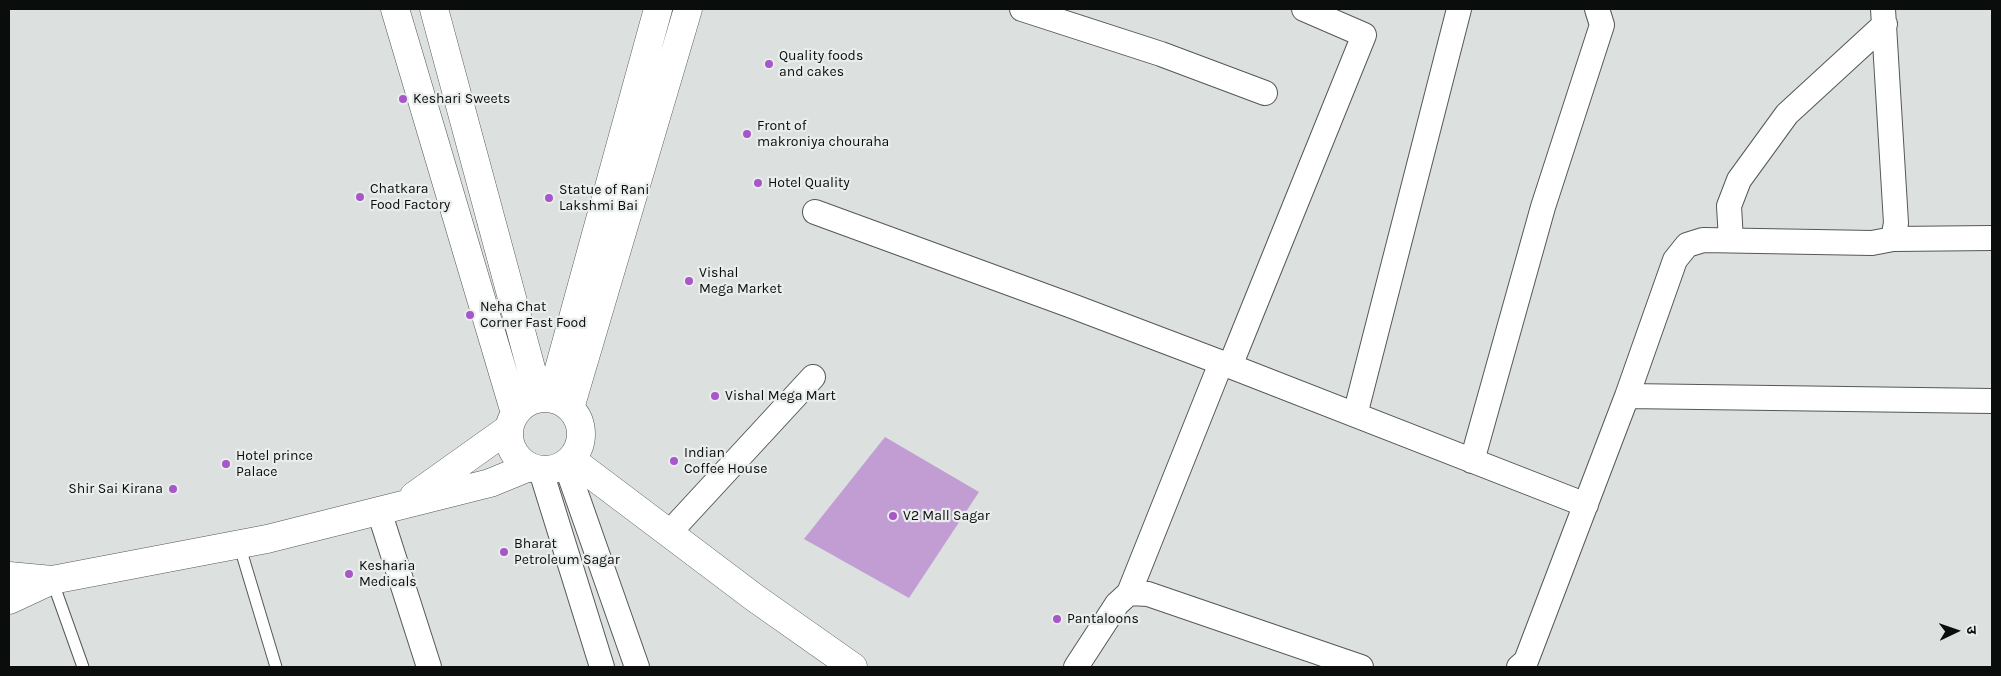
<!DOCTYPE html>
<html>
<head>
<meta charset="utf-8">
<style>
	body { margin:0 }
	#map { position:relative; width:2001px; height:676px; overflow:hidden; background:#dce0df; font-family:Karla,"Noto Sans Devanagari",sans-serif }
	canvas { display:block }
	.frame { position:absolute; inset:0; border:10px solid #0b0c0c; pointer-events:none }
	.north { position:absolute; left:1931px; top:606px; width:50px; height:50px; -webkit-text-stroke:4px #e9edec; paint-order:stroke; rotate:87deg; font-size:14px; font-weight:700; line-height:20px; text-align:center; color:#0b0c0c }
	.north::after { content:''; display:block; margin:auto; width:18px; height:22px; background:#0b0c0c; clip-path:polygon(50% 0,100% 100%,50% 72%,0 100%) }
</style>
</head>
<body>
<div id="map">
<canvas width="2001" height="676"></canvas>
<div class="frame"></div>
<div class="north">उ</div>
</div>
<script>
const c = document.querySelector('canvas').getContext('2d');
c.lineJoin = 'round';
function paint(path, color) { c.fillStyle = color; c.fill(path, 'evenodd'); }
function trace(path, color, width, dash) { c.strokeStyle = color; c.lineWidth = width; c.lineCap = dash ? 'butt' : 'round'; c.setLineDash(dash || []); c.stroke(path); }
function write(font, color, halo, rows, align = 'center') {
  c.font = font + ' Karla,sans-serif'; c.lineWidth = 4.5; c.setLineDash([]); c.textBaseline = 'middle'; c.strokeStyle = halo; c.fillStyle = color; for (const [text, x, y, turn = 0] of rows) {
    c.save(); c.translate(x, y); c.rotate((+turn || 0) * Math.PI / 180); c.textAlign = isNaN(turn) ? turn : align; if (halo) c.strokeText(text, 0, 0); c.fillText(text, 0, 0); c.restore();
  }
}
const building = new Path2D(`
	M 885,437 L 979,492 L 909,598 L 804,539 Z`);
const service = new Path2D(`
	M 239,544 L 276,667
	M 52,580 L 83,667`);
const minor = new Path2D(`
	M 1022,9 L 1161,54 L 1265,93
	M 815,212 L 1072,306 L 1230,366 L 1586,505
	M 1893,239 L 1992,238
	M 1731,240 L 1729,206 L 1739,180 L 1787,114 L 1885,24
	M 1230,366 L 1364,35 L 1304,9
	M 1627,396 L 1992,401
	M 1355,415 L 1459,9
	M 1472,461 L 1543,207 L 1602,25 L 1597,9
	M 566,465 L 637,667
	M 541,471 L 602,667
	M 379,511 L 429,667
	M 669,533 L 813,377
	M 1129,593 L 1221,363
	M 1076,667 L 1117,604 L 1129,593 L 1148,594 L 1361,667
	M 1519,667 L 1526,661 L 1627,396 L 1675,260 L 1687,245 L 1703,240 L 1872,243 L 1893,239 L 1896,223 L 1883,9`);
const secondary = new Path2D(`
	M 414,496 L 508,429
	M 9,576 L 52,580
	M 9,600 L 52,580 L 267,539 L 490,483 L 529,467`);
const primary = new Path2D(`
	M 395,9 L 515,413
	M 434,9 L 539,398`);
const trunk = new Path2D(`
	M509 434a36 36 0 1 1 72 0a36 36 0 1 1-72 0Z
	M 551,398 L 658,9
	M 570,408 L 688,9
	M 572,460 L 755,598 L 853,667`);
const markers = [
	[769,64,5,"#a757c7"],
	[403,99,5,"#a757c7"],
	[747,134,5,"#a757c7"],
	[758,183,5,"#a757c7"],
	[360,197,5,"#a757c7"],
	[549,198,5,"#a757c7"],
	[689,281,5,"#a757c7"],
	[470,315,5,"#a757c7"],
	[715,396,5,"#a757c7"],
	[674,461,5,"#a757c7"],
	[226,464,5,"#a757c7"],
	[173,489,5,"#a757c7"],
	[893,516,5,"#a757c7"],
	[504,552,5,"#a757c7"],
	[349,574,5,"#a757c7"],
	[1057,619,5,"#a757c7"]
];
const poiNames = [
	["Quality foods",779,56],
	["and cakes",779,72],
	["Keshari Sweets",413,99],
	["Front of",757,126],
	["makroniya chouraha",757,142],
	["Hotel Quality",768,183],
	["Chatkara",370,189],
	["Food Factory",370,205],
	["Statue of Rani",559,190],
	["Lakshmi Bai",559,206],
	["Vishal",699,273],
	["Mega Market",699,289],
	["Neha Chat",480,307],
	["Corner Fast Food",480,323],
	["Vishal Mega Mart",725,396],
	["Indian",684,453],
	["Coffee House",684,469],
	["Hotel prince",236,456],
	["Palace",236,472],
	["Shir Sai Kirana",163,489,"right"],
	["V2 Mall Sagar",903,516],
	["Bharat",514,544],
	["Petroleum Sagar",514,560],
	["Kesharia",359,566],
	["Medicals",359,582],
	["Pantaloons",1067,619]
];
paint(building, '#c29dd3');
trace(service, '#545857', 13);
trace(minor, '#545857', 26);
trace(secondary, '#545857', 29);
trace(primary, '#545857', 29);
trace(trunk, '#545857', 29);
trace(service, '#fff', 11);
trace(minor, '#fff', 24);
trace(secondary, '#fff', 28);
trace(primary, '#fff', 28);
trace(trunk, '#fff', 28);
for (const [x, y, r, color] of markers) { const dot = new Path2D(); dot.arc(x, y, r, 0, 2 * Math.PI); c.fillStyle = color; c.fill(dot); trace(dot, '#e9edec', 2); }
write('14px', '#0b0c0c', '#e9edec', poiNames, 'left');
</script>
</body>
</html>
